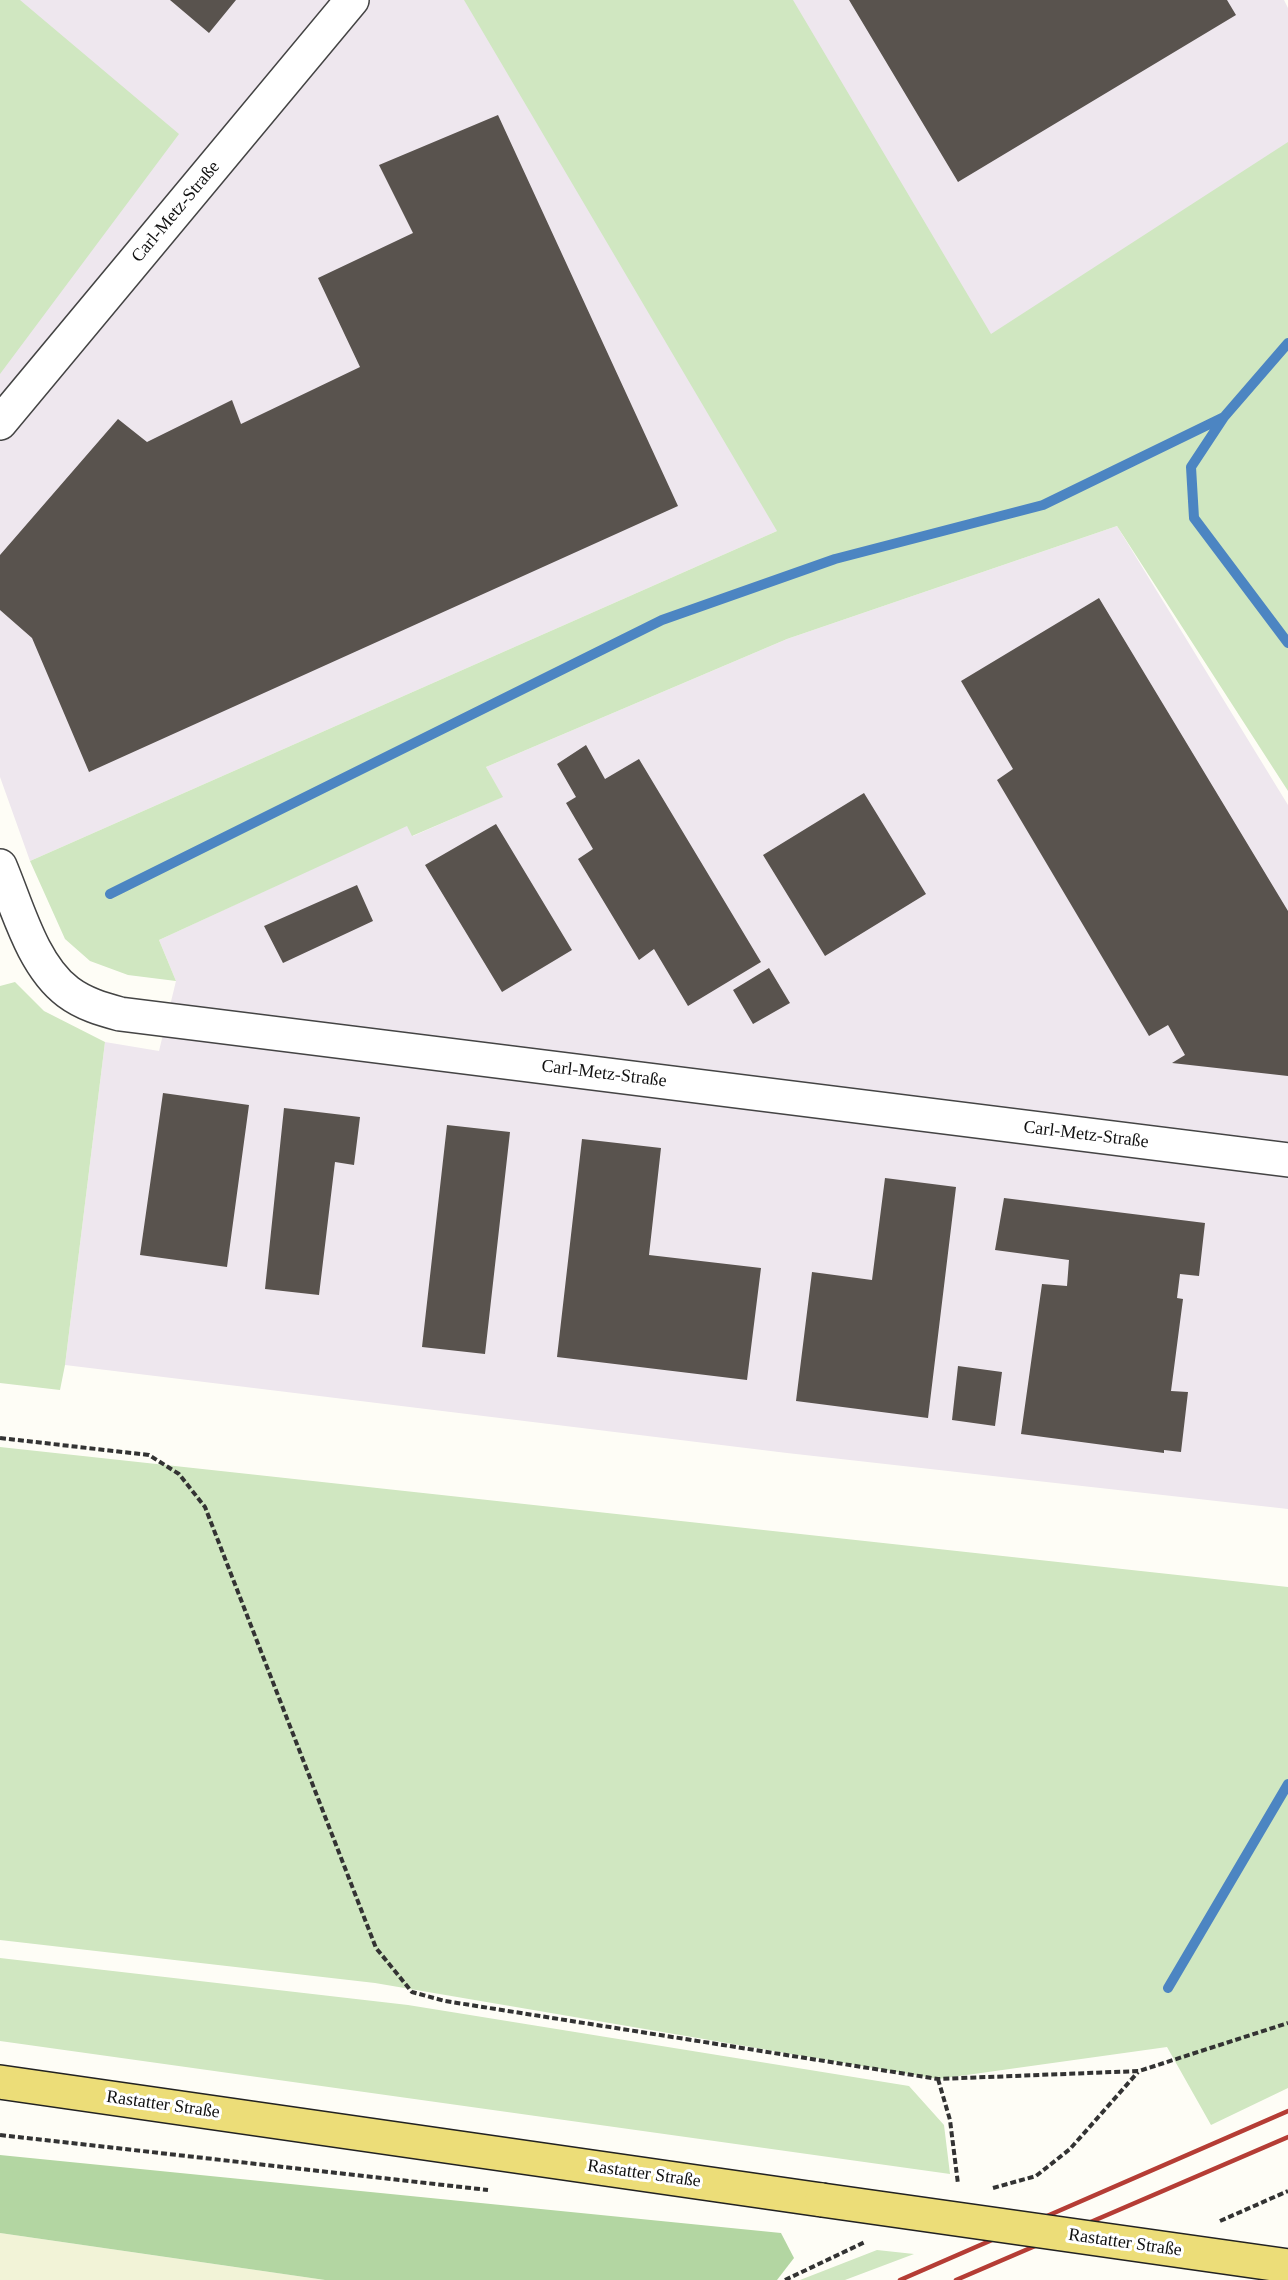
<!DOCTYPE html>
<html>
<head>
<meta charset="utf-8">
<style>
	body { margin:0 }
	canvas { display:block; background:#fefdf6 }
</style>
</head>
<body>
<canvas width="1288" height="2280"></canvas>
<script>
const c = document.querySelector('canvas').getContext('2d');
c.lineJoin = 'round';
function paint(path, color) { c.fillStyle = color; c.fill(path, 'evenodd'); }
function trace(path, color, width, dash) { c.strokeStyle = color; c.lineWidth = width; c.lineCap = dash ? 'butt' : 'round'; c.setLineDash(dash || []); c.stroke(path); }
function write(font, color, halo, rows, align = 'center') {
  c.font = font + ' "Times New Roman",serif'; c.lineWidth = 6; c.setLineDash([]); c.textBaseline = 'middle'; c.strokeStyle = halo; c.fillStyle = color; for (const [text, x, y, turn = 0] of rows) {
    c.save(); c.translate(x, y); c.rotate((+turn || 0) * Math.PI / 180); c.textAlign = isNaN(turn) ? turn : align; if (halo) c.strokeText(text, 0, 0); c.fillText(text, 0, 0); c.restore();
  }
}
const industrial = new Path2D(`
	M 0,0 L 1284,0 L 1288,8 L 1288,159 L 777,531 L 30,861 L 0,777 Z
	M 1117,526 L 1288,805 L 1288,1509 L 787,1453 L 65,1365 L 105,1042 L 159,1051 L 176,981 L 159,940 L 407,825 L 413,836 L 502,797 L 486,767 L 787,639 Z`);
const farmland = new Path2D(`
	M 0,2233 L 325,2280 L 0,2280 Z`);
const green = new Path2D(`
	M 0,0 L 20,0 L 179,134 L 0,374 Z
	M 464,0 L 793,0 L 991,334 L 1288,142 L 1288,791 L 1117,526 L 787,639 L 486,767 L 503,797 L 412,836 L 407,826 L 159,940 L 176,981 L 128,975 L 90,961 L 65,939 L 30,861 L 777,531 Z
	M 15,982 L 44,1011 L 105,1042 L 65,1365 L 60,1390 L 0,1383 L 0,986 Z
	M 0,1447 L 1288,1587 L 1288,2088 L 1211,2125 L 1167,2047 L 938,2079 L 375,1983 L 0,1940 Z
	M 0,1958 L 408,2005 L 909,2086 L 944,2125 L 950,2174 L 0,2041 Z
	M 877,2250 L 914,2254 L 845,2280 L 800,2280 Z`);
const forest = new Path2D(`
	M 0,2155 L 781,2233 L 794,2258 L 777,2280 L 325,2280 L 0,2233 Z`);
const stream = new Path2D(`
	M 1288,343 L 1224,417 L 1191,467 L 1194,518 L 1288,643
	M 110,894 L 662,620 L 835,559 L 1043,505 L 1224,417
	M 1168,1988 L 1288,1784`);
const building = new Path2D(`
	M 170,0 L 236,0 L 209,33 Z
	M 849,0 L 1227,0 L 1236,15 L 958,182 Z
	M 498,115 L 678,506 L 89,772 L 32,638 L 0,610 L 0,555 L 118,419 L 147,442 L 232,400 L 241,424 L 360,367 L 318,278 L 413,233 L 379,165 Z
	M 1099,598 L 1288,911 L 1288,1076 L 1172,1063 L 1185,1055 L 1168,1025 L 1149,1036 L 997,780 L 1013,769 L 961,681 Z
	M 586,745 L 605,779 L 639,759 L 761,962 L 688,1006 L 654,949 L 639,960 L 578,859 L 593,849 L 566,803 L 576,797 L 557,764 Z
	M 864,793 L 926,894 L 825,956 L 763,855 Z
	M 496,824 L 572,950 L 502,992 L 425,865 Z
	M 357,885 L 373,921 L 283,963 L 264,926 Z
	M 769,968 L 790,1003 L 753,1024 L 733,990 Z
	M 163,1093 L 249,1105 L 227,1267 L 140,1255 Z
	M 284,1108 L 360,1117 L 354,1165 L 335,1162 L 319,1295 L 265,1289 Z
	M 447,1125 L 510,1132 L 485,1354 L 422,1347 Z
	M 582,1139 L 661,1148 L 649,1255 L 761,1268 L 747,1380 L 557,1357 Z
	M 885,1178 L 956,1187 L 928,1418 L 796,1401 L 812,1272 L 872,1280 Z
	M 1004,1198 L 1205,1223 L 1199,1276 L 1180,1274 L 1177,1298 L 1183,1299 L 1171,1391 L 1188,1392 L 1181,1452 L 1164,1450 L 1164,1453 L 1021,1434 L 1042,1284 L 1067,1286 L 1069,1260 L 995,1250 Z
	M 958,1366 L 1002,1372 L 995,1426 L 952,1420 Z`);
const path = new Path2D(`
	M 0,1438 L 149,1455 L 179,1474 L 205,1507 L 376,1948 L 412,1992 L 445,2001 L 938,2079 L 1139,2071 L 1288,2023
	M 938,2079 L 950,2120 L 958,2184
	M 0,2135 L 488,2190
	M 993,2188 L 1036,2176 L 1070,2149 L 1138,2072
	M 1220,2221 L 1288,2191
	M 785,2280 L 865,2242`);
const minor = new Path2D(`
	M 0,423 L 352,0
	M 0,866 C 17,906 32,965 68,992 C 84,1004 102,1009 120,1014 L 1288,1160`);
const major = new Path2D(`
	M 0,2082 L 822,2200`);
const rail = new Path2D(`
	M 900,2280 L 1288,2111
	M 956,2280 L 1288,2137`);
const majorBridge = new Path2D(`
	M 822,2200 L 1288,2266`);
const streetNames = [
	["Carl-Metz-Straße",176,212,-50],
	["Carl-Metz-Straße",604,1074,7],
	["Carl-Metz-Straße",1086,1135,7],
	["Rastatter Straße",163,2105,8],
	["Rastatter Straße",644,2174,8],
	["Rastatter Straße",1125,2243,8]
];
paint(industrial, '#eee7ee');
paint(farmland, '#f2f3d7');
paint(green, '#d0e7c1');
paint(forest, '#b3d6a2');
trace(stream, '#4c85c2', 10);
paint(building, '#59534e');
trace(minor, '#444', 36);
trace(major, '#222', 36);
trace(path, '#333', 4, [6, 3]);
trace(minor, '#fff', 33);
trace(major, '#ecdd78', 33);
trace(rail, '#b53d35', 4.5);
trace(majorBridge, '#222', 36, []);
trace(majorBridge, '#ecdd78', 33);
write('18px', '#111', '#fff', streetNames);
</script>
</body>
</html>
